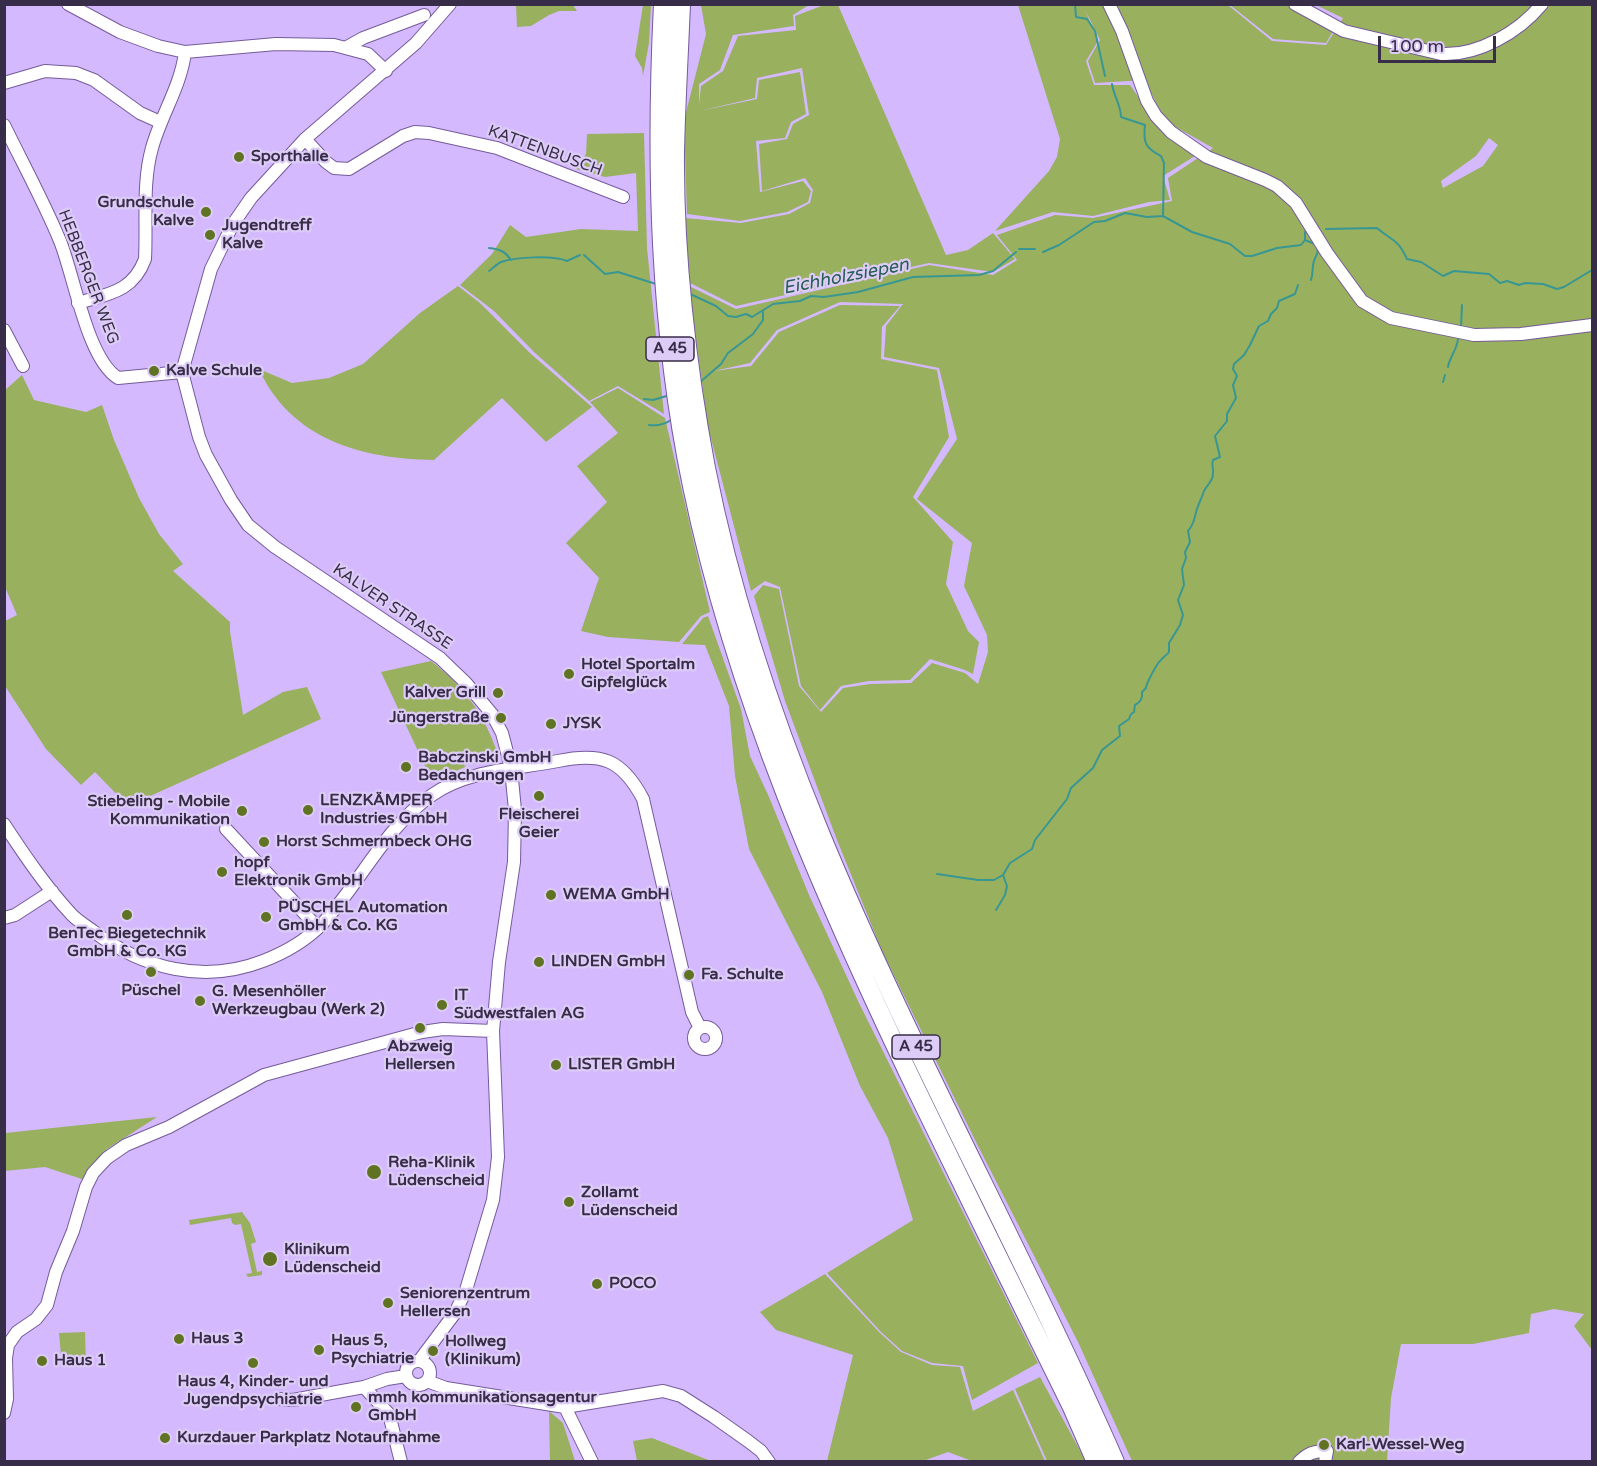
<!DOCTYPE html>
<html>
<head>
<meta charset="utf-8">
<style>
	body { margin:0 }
	#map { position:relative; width:1597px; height:1466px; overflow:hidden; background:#d4b9fe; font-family:"Varela Round",sans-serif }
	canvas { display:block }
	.frame { position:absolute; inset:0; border:6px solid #382d48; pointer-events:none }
	.scale { position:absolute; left:1378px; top:36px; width:118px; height:27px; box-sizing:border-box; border:3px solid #382d48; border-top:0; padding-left:8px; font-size:18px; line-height:21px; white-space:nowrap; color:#382d48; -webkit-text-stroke:4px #dcccf6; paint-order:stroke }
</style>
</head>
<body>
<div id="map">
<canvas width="1597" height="1466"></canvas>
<div class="frame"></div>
<div class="scale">100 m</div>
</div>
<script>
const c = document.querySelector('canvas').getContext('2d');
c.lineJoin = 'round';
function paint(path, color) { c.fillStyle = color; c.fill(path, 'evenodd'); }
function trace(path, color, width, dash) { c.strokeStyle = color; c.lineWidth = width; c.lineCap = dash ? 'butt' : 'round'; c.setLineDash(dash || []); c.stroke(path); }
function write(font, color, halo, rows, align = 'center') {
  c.font = font + ' "Varela Round",sans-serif'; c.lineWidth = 4.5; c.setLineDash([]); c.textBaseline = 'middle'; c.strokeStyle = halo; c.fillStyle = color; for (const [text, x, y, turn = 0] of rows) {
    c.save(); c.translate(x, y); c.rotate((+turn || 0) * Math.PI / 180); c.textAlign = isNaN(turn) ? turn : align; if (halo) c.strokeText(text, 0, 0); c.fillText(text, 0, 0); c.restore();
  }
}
const green = new Path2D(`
	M 516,5 L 573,5 L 577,11 L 559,11 L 549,15 L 531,26 L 517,27 Z
	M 643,5 L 651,5 L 649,43 L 643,76 L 642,68 L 635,56 Z
	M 701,5 L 809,5 L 793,15 L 794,26 L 733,35 L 720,70 L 699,84 L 699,105 L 701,86 L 723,71 L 738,36 L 796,30 L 795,16 L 824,5 L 838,5 L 946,255 L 968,250 L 993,233 L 1015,259 L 993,272 L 929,263 L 736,306 L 690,283 L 685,218 L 741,223 L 789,214 L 810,203 L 813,190 L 805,178 L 762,191 L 759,144 L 787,139 L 793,124 L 809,115 L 802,68 L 757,78 L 755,98 L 699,111 L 757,99 L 759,80 L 800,72 L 806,114 L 791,122 L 785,138 L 756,141 L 760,192 L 803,181 L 811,191 L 808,202 L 787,212 L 740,221 L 687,214 L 684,120 L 706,34 Z
	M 1018,5 L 1228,5 L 1272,41 L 1326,45 L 1343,18 L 1316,5 L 1592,5 L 1592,1350 L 1574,1326 L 1584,1314 L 1554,1309 L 1531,1314 L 1529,1333 L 1473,1344 L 1401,1344 L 1391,1398 L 1387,1461 L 1132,1461 L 1078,1342 L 977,1144 L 882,951 L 837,840 L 785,701 L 754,596 L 763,585 L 779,589 L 799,686 L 821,712 L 843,688 L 870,684 L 911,683 L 932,663 L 965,673 L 978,684 L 988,652 L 987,635 L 964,586 L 972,543 L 917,499 L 957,439 L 939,368 L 884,357 L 886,326 L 903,304 L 840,302 L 777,330 L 750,363 L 714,371 L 751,366 L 779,332 L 840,305 L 900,306 L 882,327 L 881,359 L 937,370 L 949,437 L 913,497 L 953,542 L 946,584 L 968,631 L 979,642 L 973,674 L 965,670 L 930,659 L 910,680 L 869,681 L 841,686 L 820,710 L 801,686 L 780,587 L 765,581 L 751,591 L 708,427 L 689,286 L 736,309 L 929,265 L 993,275 L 1017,260 L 997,235 L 1055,215 L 1093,218 L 1172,201 L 1168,178 L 1213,148 L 1165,121 L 1145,80 L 1095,83 L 1088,61 L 1100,40 L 1085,10 L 1098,41 L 1086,61 L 1094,85 L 1130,85 L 1163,133 L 1195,156 L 1163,176 L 1170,200 L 1149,202 L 1093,216 L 1053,212 L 995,231 L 1049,171 L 1057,157 L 1060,139 ZM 1489,138 L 1498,145 L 1483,166 L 1443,188 L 1441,181 L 1476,156 Z
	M 1230,5 L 1305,5 L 1339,21 L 1326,43 L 1273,39 Z
	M 644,133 L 647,248 L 664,414 L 618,386 L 589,401 L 534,352 L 494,311 L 460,285 L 492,254 L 510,225 L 526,237 L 581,229 L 638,231 L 636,173 L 605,177 L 576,169 L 586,154 L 587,134 Z
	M 458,286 L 480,303 L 531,354 L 592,407 L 546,442 L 502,398 L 434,460 C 363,459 291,440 259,369 L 292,383 L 329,378 L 363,364 L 420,313 Z
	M 22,375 L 34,400 L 86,412 L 102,405 L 114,440 L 139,498 L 159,534 L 183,564 L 173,571 L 230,622 L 230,631 L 243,715 L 283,692 L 307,687 L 321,719 L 128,806 L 95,772 L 81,785 L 46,749 L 5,686 L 5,621 L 17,615 L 5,587 L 4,510 L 6,508 L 4,499 L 5,390 Z
	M 618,388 L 665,418 L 710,612 L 701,616 L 679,642 L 608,637 L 581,631 L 599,578 L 566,543 L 607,502 L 577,466 L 618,433 L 590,402 Z
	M 708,616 L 741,709 L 750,756 L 769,797 L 809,895 L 859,1003 L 1038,1363 L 972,1400 L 963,1366 L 932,1363 L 902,1351 L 880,1331 L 827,1273 L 913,1220 L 888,1138 L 860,1086 L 822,992 L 749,849 L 735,776 L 729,706 L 705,645 L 682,644 L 703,618 Z
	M 431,661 C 462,685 483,712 496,749 L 493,759 L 474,764 L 471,753 L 462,756 L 465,767 L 432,781 L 381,672 Z
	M 157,1117 L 107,1149 L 85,1180 L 45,1167 L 5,1171 L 5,1133 Z
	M 242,1212 L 250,1223 L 256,1242 L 251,1244 L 257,1272 L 262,1271 L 262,1275 L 248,1277 L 246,1274 L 252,1273 L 241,1224 L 235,1225 L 232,1223 L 231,1218 L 190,1225 L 189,1220 Z
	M 825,1274 L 879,1332 L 901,1352 L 932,1365 L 960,1367 L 973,1411 L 1013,1390 L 1045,1461 L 972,1461 L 948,1452 L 923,1461 L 827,1461 L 853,1355 L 776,1330 L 760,1312 Z
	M 85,1332 L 86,1365 L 62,1366 L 59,1333 Z
	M 1040,1377 L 1084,1458 L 1085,1461 L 1047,1461 L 1015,1389 Z
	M 549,1411 L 563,1423 L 575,1461 L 550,1461 Z
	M 652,1438 L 711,1461 L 637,1461 L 633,1441 Z`);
const stream = new Path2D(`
	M 1075,4 L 1076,17 L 1087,19 L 1095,31 L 1105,76
	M 1112,84 C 1114,97 1121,105 1121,117 L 1145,125 C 1143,142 1145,148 1161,156 L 1164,163 L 1163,216
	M 1326,229 L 1377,228 C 1392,241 1398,239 1407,259 L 1421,262 L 1443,276 L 1454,271 L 1489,274 L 1500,283 L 1507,281 L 1519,285 L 1525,283 L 1543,284 L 1557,289 L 1564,287 L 1592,270
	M 1305,240 L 1315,244
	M 489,248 C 499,249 505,251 511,260
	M 1019,249 L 1035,249
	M 1043,252 L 1059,245 L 1094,222 L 1105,221 L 1125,213 L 1147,217 L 1163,216 L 1192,232 L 1230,244 L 1245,256 L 1252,256 L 1277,248 L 1301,245 L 1305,240 L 1305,232
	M 584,255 L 605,274 L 618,272 L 656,284
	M 489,271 C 493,268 497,264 501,262 C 516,257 553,255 567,261 L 580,255
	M 1311,280 C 1313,274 1312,272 1313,266 C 1313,259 1318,255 1318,249
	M 688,293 L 716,306 L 728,316 L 736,317 L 746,314 L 752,317 L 773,304 L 800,301 L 811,296 L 824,297 L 858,292 L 913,277 L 979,275 L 993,271 L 1016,252
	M 1461,327 L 1462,305
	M 1448,367 C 1450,356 1457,350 1458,339
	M 1443,382 L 1445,375
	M 699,383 L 721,364 L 728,353 L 753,334 L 763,320 L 763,312
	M 644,399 L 653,400 L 670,395
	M 649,425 C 657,426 664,425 671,420
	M 937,874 L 978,880 L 994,880 L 1003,875 L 1010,863 L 1032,849 L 1035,840 L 1067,799 L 1071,788 L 1093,768 L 1102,750 L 1120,736 L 1119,726 L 1129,719 L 1131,714 L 1134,712 L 1135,705 C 1141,702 1143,698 1142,692 L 1146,688 C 1146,684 1157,663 1161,660 C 1163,657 1167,655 1169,652 L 1169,643 L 1180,625 L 1183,615 L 1178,600 L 1184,585 L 1182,569 L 1186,558 L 1185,552 L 1190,542 L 1188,531 C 1195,523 1194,518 1197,509 C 1199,503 1202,497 1204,491 C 1207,485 1213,481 1213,474 C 1214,469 1211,466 1213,460 L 1220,457 L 1215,436 L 1227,421 L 1227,414 L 1236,398 L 1233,385 L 1237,376 L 1233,369 L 1234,364 L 1244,355 L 1250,345 L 1259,326 L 1268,321 L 1271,314 L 1277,308 L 1279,301 L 1295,294 L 1298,285
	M 996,910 L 1005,895 L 1007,886 L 1003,875`);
const minor = new Path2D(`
	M 68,4 L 120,32 L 158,46 L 185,52 L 276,44 L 334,45 L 368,54 L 386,71
	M 1109,4 L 1122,31 L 1147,101 L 1156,116 L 1171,132 L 1207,157 L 1265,180 L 1277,186 L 1296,203 L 1327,253 L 1362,301 L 1391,318 L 1474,335 L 1521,334 L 1592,325
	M 1295,4 L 1344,31 L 1441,54 C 1478,56 1519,32 1542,4
	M 347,47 L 363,38 L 424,15
	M 4,83 L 45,71 L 76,73 L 94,80 L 140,113 L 160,122
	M 4,125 C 23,164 44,202 60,241 C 74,275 87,359 118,378 L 182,372
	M 305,139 L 326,162 L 334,168 L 349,169 L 403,136 L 415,132 L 429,133 L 497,148 L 623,197
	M 78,303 C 108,294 133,292 145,259 C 147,223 142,183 152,148 C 161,115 181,86 185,52
	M 4,330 L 23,366
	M 4,824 C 25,856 46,887 72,915 C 78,921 86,926 93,931 C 143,969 204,984 263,961 C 284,953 305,941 321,925 C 360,884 384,828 432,795 C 467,770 517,769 558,761 C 601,752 622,759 643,799 L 692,1012 L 700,1028
	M 226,829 L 318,928
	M 4,918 L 15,915 L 52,891
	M694 1038a11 11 0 1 1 22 0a11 11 0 1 1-22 0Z
	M406 1373a12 12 0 1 1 24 0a12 12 0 1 1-24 0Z
	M 419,1361 L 455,1313 L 466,1290 L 493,1200 L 498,1157 L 493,1031 L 499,962 L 514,862 L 515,810 L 511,769 L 507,752 L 502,733 L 492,714 L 466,683 L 440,658 L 275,547 L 248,525 L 231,500 L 206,455 L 199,437 L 182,372 L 211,269 L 233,224 L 251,198 L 305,139 L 416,43 L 450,4
	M 427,1381 L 446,1388 L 565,1407 L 663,1391 L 681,1396 L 714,1417 L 748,1441 L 761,1451 L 769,1462
	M 364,1387 L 389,1414 L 401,1462
	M 278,1399 L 293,1400 L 364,1387 L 387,1379 L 406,1376
	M 565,1407 L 592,1462
	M 4,1413 L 7,1399 L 6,1358 L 8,1345 L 17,1332 L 36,1319 L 47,1305 L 56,1272 L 73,1231 L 86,1187 L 93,1173 L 107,1158 L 126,1145 L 169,1127 L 264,1075 L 422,1032 L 443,1029 L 493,1031
	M 1299,1462 C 1308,1453 1314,1451 1327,1451 L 1325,1462`);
const highway = new Path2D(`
	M 663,4 C 655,166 659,327 692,486 C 736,698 824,897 917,1091 C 968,1196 1019,1300 1071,1405 L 1096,1462
	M 681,4 C 679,54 676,103 675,152 C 674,253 687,368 706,468 C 776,824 971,1134 1115,1462`);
const markers = [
	[239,157,6,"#5f7323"],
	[206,212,6,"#5f7323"],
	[210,235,6,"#5f7323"],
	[154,371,6,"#5f7323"],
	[569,674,6,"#5f7323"],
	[498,693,6,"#5f7323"],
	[501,718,6,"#5f7323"],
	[551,724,6,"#5f7323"],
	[406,767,6,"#5f7323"],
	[539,796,6,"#5f7323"],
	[308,810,6,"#5f7323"],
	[242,811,6,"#5f7323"],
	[264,842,6,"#5f7323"],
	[222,872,6,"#5f7323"],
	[551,895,6,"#5f7323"],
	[127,915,6,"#5f7323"],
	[266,917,6,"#5f7323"],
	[539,962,6,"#5f7323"],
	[151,972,6,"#5f7323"],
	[689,975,6,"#5f7323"],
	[200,1001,6,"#5f7323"],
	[442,1005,6,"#5f7323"],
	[420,1028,6,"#5f7323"],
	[556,1065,6,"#5f7323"],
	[374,1172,8,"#5f7323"],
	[569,1202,6,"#5f7323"],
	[270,1259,8,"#5f7323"],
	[597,1284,6,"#5f7323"],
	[388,1303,6,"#5f7323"],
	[179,1339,6,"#5f7323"],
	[319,1350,6,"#5f7323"],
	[433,1351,6,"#5f7323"],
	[42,1361,6,"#5f7323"],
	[253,1363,6,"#5f7323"],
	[356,1407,6,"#5f7323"],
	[165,1438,6,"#5f7323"],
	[1324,1445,6,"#5f7323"]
];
const shields = [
	[670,349,48],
	[916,1047,48]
];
const shieldNames = [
	["A 45",670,349],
	["A 45",916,1047]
];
const streetNames = [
	["KATTENBUSCH",545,151,20],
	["HEBBERGER WEG",88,277,69],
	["KALVER STRASSE",392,607,34]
];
const poiNames = [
	["Sporthalle",251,157],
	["Grundschule",194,203,"right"],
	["Kalve",194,221,"right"],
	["Jugendtreff",222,226],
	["Kalve",222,244],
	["Kalve Schule",166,371],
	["Hotel Sportalm",581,665],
	["Gipfelglück",581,683],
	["Kalver Grill",486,693,"right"],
	["Jüngerstraße",489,718,"right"],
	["JYSK",563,724],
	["Babczinski GmbH",418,758],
	["Bedachungen",418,776],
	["LENZKÄMPER",320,801],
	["Industries GmbH",320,819],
	["Stiebeling - Mobile",230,802,"right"],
	["Kommunikation",230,820,"right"],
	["Fleischerei",539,815,"center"],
	["Geier",539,833,"center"],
	["Horst Schmermbeck OHG",276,842],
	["hopf",234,863],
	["Elektronik GmbH",234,881],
	["WEMA GmbH",563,895],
	["PÜSCHEL Automation",278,908],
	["GmbH & Co. KG",278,926],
	["BenTec Biegetechnik",127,934,"center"],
	["GmbH & Co. KG",127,952,"center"],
	["LINDEN GmbH",551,962],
	["Fa. Schulte",701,975],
	["Püschel",151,991,"center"],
	["G. Mesenhöller",212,992],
	["Werkzeugbau (Werk 2)",212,1010],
	["IT",454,996],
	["Südwestfalen AG",454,1014],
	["Abzweig",420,1047,"center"],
	["Hellersen",420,1065,"center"],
	["LISTER GmbH",568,1065],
	["Reha-Klinik",388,1163],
	["Lüdenscheid",388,1181],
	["Zollamt",581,1193],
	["Lüdenscheid",581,1211],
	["Klinikum",284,1250],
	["Lüdenscheid",284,1268],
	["POCO",609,1284],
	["Seniorenzentrum",400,1294],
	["Hellersen",400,1312],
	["Haus 3",191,1339],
	["Haus 5,",331,1341],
	["Psychiatrie",331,1359],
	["Hollweg",445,1342],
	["(Klinikum)",445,1360],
	["Haus 1",54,1361],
	["Haus 4, Kinder- und",253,1382,"center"],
	["Jugendpsychiatrie",253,1400,"center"],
	["mmh kommunikationsagentur",368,1398],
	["GmbH",368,1416],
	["Kurzdauer Parkplatz Notaufnahme",177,1438],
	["Karl-Wessel-Weg",1336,1445]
];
const waterNames = [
	["Eichholzsiepen",846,277,-11]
];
paint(green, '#99b05e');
trace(stream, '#399793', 2);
trace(minor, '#755b9a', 14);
trace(highway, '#755b9a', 20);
trace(minor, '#fff', 12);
trace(highway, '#fff', 18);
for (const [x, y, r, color] of markers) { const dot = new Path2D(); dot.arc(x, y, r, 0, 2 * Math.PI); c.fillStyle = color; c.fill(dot); trace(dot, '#dcccf6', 2); }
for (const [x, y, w] of shields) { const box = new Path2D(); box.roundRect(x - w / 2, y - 12, w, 24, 4.5); c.fillStyle = '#dcccf6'; c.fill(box); trace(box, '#382d48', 1.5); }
write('bold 15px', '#382d48', null, shieldNames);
write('16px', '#382d48', '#dcccf6', streetNames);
write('bold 16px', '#382d48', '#dcccf6', poiNames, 'left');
write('italic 18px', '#265d55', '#dcccf6', waterNames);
</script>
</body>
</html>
